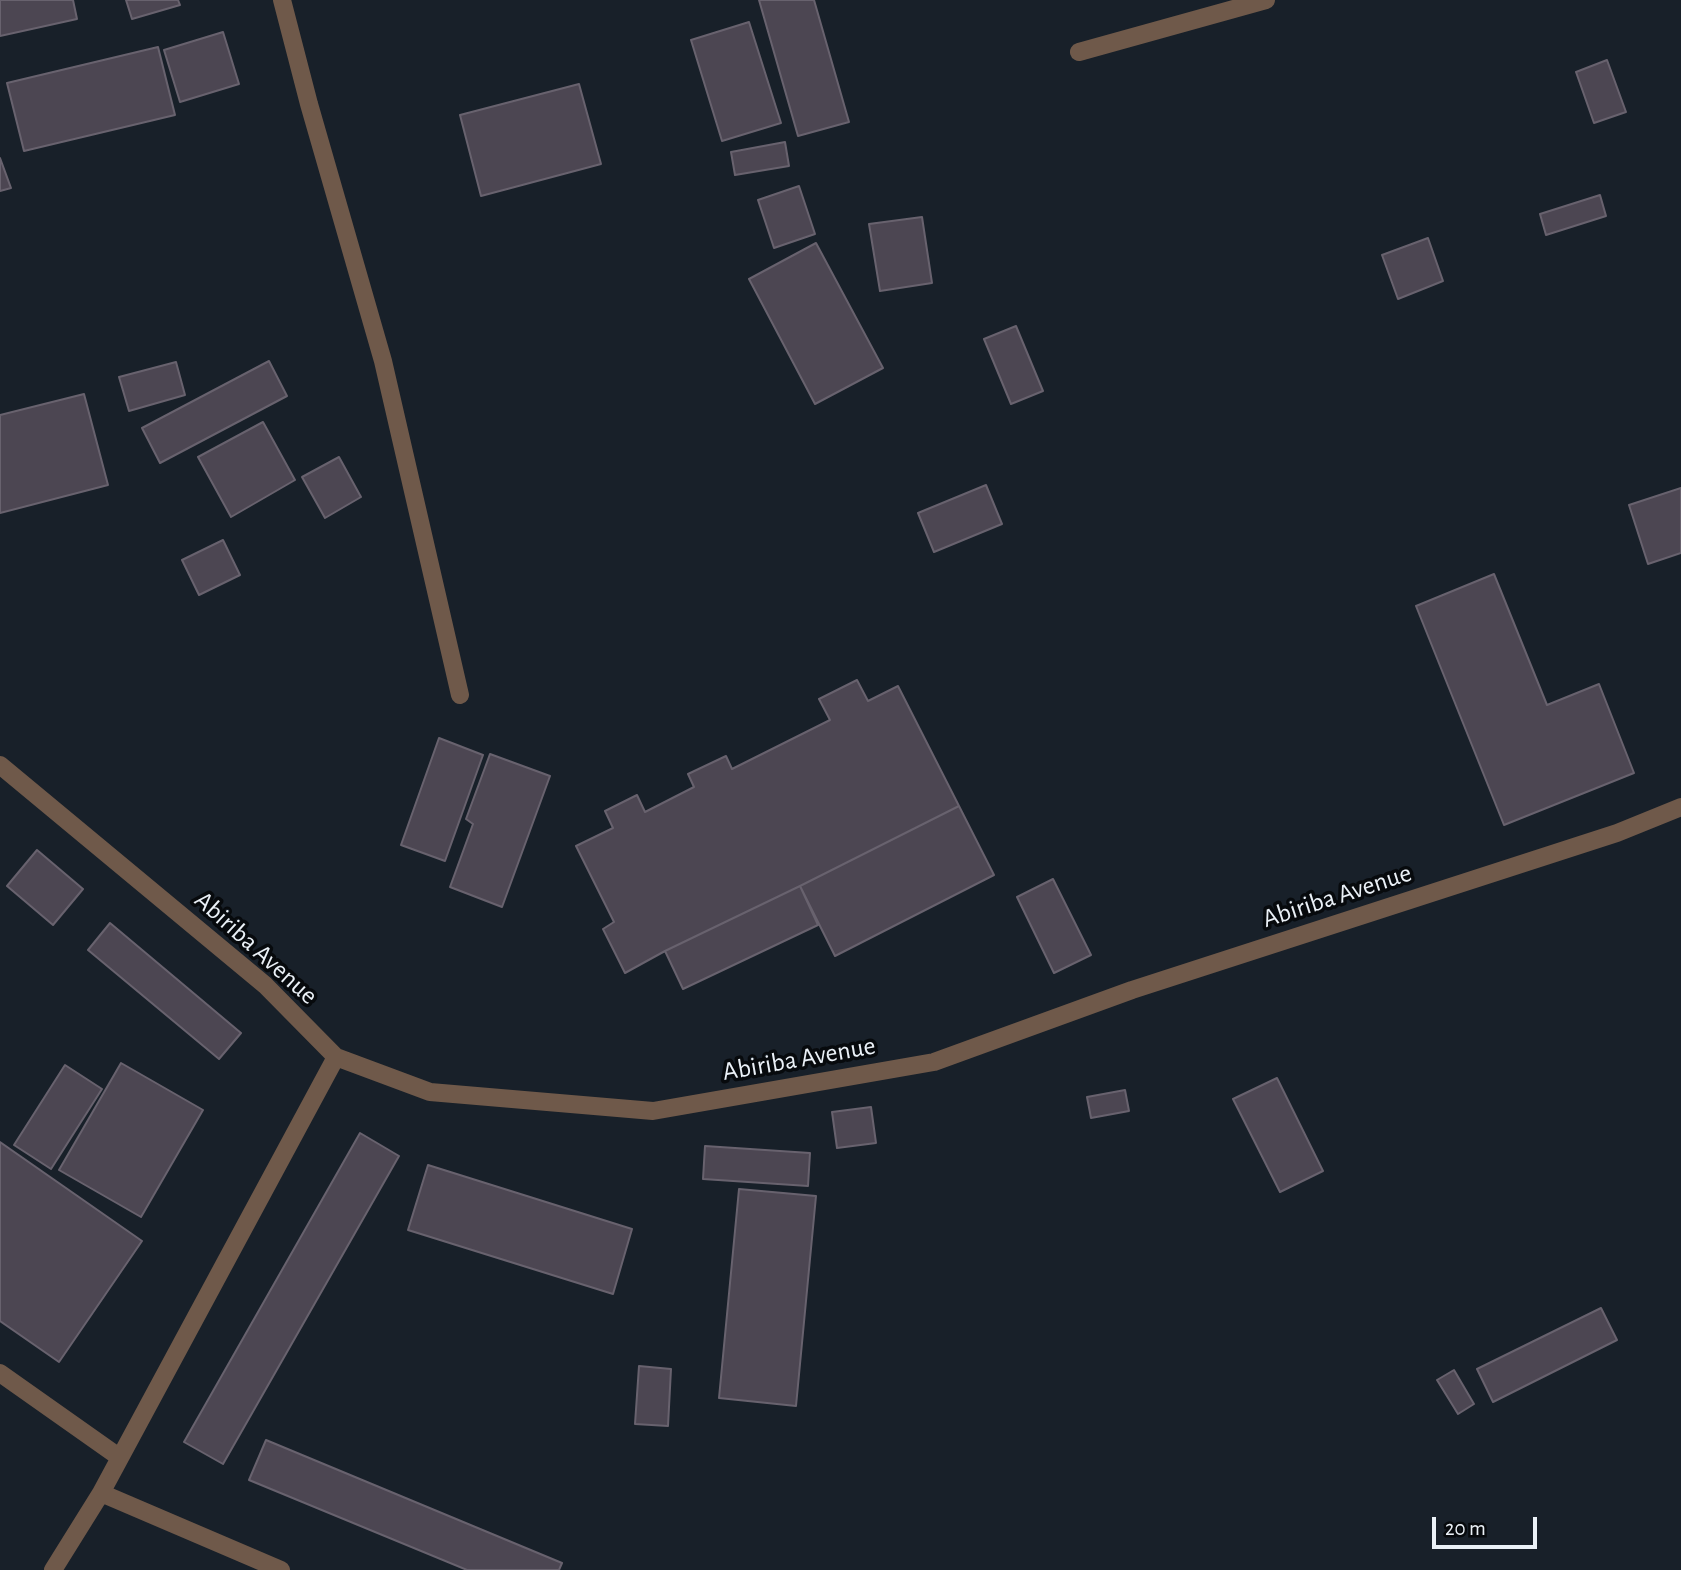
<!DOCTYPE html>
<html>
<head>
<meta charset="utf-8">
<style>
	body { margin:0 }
	#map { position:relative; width:1681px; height:1570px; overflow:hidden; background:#182029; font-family:"Alegreya Sans",sans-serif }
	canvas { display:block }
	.scale { position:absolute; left:1432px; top:1517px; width:105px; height:32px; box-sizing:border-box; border:4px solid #ebf1f7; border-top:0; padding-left:9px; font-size:21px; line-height:24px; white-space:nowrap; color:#ebf1f7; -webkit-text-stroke:5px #070a0d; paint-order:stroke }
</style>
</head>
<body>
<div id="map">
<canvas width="1681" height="1570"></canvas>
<div class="scale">20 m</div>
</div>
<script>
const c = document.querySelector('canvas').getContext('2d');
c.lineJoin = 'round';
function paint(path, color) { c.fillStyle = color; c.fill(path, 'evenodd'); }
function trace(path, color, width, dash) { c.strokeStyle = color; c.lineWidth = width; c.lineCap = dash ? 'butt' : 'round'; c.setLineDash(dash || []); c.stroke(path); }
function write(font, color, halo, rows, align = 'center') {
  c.font = font + ' "Alegreya Sans",sans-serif'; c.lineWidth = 7; c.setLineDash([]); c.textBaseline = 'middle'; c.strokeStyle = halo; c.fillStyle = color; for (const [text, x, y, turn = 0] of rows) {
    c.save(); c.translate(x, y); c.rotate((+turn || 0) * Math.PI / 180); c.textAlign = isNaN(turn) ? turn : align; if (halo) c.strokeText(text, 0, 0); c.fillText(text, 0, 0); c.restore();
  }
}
const building = new Path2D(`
	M 0,0 L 73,0 L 77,19 L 0,36 Z
	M 126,0 L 178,0 L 180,5 L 132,19 Z
	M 759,0 L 814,0 L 849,122 L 798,136 Z
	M 749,22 L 781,123 L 722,141 L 691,40 Z
	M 223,32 L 239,84 L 180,102 L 164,50 Z
	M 158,47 L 175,115 L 24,151 L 7,83 Z
	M 1607,60 L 1626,112 L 1594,123 L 1576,72 Z
	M 579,84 L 601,164 L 481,196 L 460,115 Z
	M 785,142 L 789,166 L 735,175 L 731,152 Z
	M 0,158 L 11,188 L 0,191 Z
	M 799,186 L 815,234 L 774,248 L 758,200 Z
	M 1600,195 L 1606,216 L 1546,235 L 1540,214 Z
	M 922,217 L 932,283 L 880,291 L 869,224 Z
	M 1428,238 L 1443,281 L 1398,299 L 1382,255 Z
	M 816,243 L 883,368 L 815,404 L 749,279 Z
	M 1016,326 L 1043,391 L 1011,404 L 984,339 Z
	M 269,361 L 287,396 L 160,463 L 142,428 Z
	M 176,362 L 185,395 L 129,411 L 119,377 Z
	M 84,394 L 108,485 L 0,513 L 0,415 Z
	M 263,422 L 295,480 L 231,517 L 198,457 Z
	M 339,457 L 361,497 L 325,518 L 302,477 Z
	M 986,485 L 1002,524 L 934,552 L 918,513 Z
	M 1681,488 L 1681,553 L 1648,564 L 1629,505 Z
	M 223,540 L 240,575 L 199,595 L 182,560 Z
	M 1494,574 L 1547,705 L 1599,684 L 1634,773 L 1504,825 L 1416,606 Z
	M 857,680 L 868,701 L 898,686 L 959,806 L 800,886 L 665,951 L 625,973 L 603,929 L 614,922 L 576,846 L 613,828 L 605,811 L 637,795 L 645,812 L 694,787 L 688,774 L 726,756 L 732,769 L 830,720 L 819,699 Z
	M 439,738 L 483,755 L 445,861 L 401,845 Z
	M 490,754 L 550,776 L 502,907 L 450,887 L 473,824 L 466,819 Z
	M 959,806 L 994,875 L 835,956 L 800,886 Z
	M 37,850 L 83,889 L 53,925 L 7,886 Z
	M 1053,879 L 1091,955 L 1054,973 L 1017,897 Z
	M 800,886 L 818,925 L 683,989 L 665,951 Z
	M 110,923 L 241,1033 L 219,1059 L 88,950 Z
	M 121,1063 L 203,1110 L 141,1217 L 59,1170 Z
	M 65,1065 L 102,1089 L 51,1169 L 14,1145 Z
	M 1277,1078 L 1323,1171 L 1280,1192 L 1233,1099 Z
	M 1125,1090 L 1129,1111 L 1091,1118 L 1087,1097 Z
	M 871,1107 L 876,1143 L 837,1148 L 832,1112 Z
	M 360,1133 L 399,1156 L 223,1464 L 184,1442 Z
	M 0,1142 L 142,1241 L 59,1362 L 0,1321 Z
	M 705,1146 L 810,1153 L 808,1186 L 703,1179 Z
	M 428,1165 L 632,1229 L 613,1294 L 408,1230 Z
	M 739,1189 L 816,1196 L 796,1406 L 719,1398 Z
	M 1601,1308 L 1617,1340 L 1493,1402 L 1477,1369 Z
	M 639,1366 L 671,1369 L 668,1426 L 635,1424 Z
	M 1454,1370 L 1474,1404 L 1458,1414 L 1437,1380 Z
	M 266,1440 L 562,1563 L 559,1570 L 467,1570 L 249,1480 Z`);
const street = new Path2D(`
	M 282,0 L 309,104 L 383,361 L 460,695
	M 1079,52 L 1266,0
	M 0,765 L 265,985 L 336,1057 L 430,1092 L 653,1111 L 934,1062 L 1132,990 L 1617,833 L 1681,807
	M 0,1373 L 119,1457
	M 101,1493 L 281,1570
	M 53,1570 L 101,1493 L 336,1057`);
const streetNames = [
	["Abiriba Avenue",1337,896,-18],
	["Abiriba Avenue",256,948,42],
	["Abiriba Avenue",799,1059,-10]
];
paint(building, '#4c4652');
trace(building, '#68626e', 2);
trace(street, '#6f594a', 18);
write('26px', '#ebf1f7', '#070a0d', streetNames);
</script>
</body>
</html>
